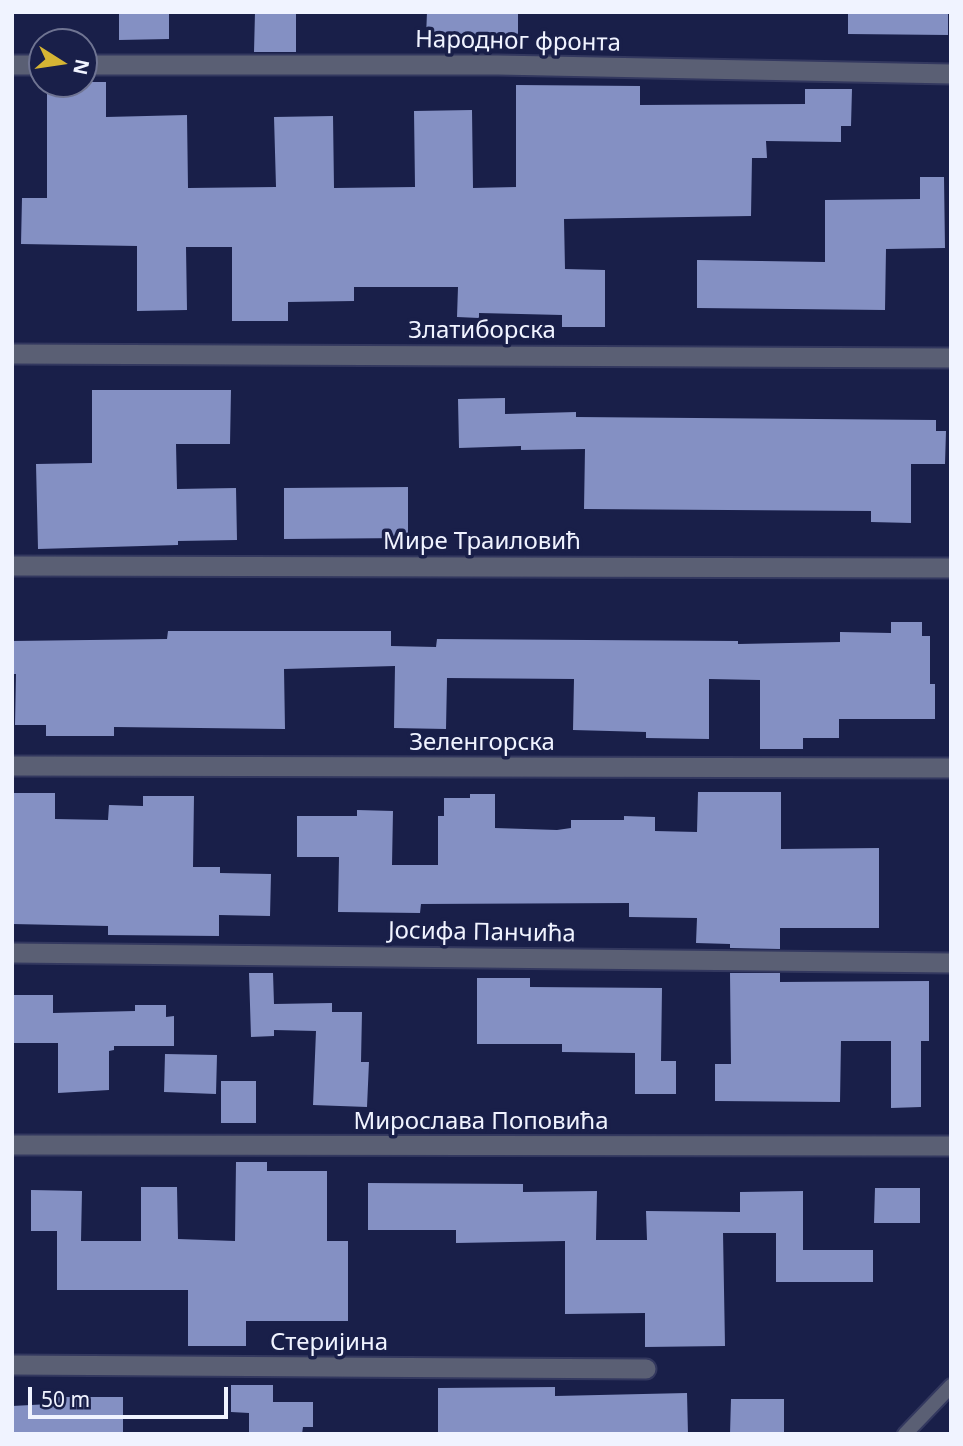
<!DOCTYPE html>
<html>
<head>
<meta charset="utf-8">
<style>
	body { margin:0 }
	#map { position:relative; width:963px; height:1446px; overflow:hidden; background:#191f49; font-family:"Noto Sans",sans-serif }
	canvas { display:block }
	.frame { position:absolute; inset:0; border:14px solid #f0f3ff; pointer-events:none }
	.north { position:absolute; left:28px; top:28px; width:70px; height:70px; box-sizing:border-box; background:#191f49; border:2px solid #6f7492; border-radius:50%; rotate:102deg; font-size:19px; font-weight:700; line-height:28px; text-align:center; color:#f0f3ff }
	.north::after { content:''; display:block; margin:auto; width:24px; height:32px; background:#d6b534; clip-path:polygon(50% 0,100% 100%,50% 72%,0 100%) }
	.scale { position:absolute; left:28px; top:1387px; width:200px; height:32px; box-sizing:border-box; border:4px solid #f0f3ff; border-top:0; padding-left:9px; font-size:21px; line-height:24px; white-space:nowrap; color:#f0f3ff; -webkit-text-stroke:5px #191f49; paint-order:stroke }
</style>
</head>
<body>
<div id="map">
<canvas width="963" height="1446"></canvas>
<div class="frame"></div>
<div class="north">N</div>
<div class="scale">50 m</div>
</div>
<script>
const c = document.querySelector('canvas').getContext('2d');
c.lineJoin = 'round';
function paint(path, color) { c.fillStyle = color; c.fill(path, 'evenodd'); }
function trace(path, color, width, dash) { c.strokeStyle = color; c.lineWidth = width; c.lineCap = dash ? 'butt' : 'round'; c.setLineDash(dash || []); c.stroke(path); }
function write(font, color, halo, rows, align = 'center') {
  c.font = font + ' "Noto Sans",sans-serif'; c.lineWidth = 7; c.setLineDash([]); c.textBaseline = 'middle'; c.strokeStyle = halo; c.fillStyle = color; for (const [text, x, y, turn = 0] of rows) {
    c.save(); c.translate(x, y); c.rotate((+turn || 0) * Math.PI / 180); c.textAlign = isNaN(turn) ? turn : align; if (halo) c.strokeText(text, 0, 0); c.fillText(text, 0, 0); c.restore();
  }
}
const building = new Path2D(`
	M 119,12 L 169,12 L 169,39 L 119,40 Z
	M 255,12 L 296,12 L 296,52 L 254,52 Z
	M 427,12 L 518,12 L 518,38 L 426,37 Z
	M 848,12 L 948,12 L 948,35 L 848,34 Z
	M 84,82 L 106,82 L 106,117 L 187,115 L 188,188 L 276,187 L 274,117 L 333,116 L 334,188 L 415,187 L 414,111 L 472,110 L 473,188 L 516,187 L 516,85 L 640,86 L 640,105 L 805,104 L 805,89 L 852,89 L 851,126 L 841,126 L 841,142 L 766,141 L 767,158 L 752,158 L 751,216 L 564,219 L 565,269 L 605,270 L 605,327 L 562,327 L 562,315 L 479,313 L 479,318 L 457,317 L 458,287 L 354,287 L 354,301 L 288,302 L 288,321 L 232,321 L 232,247 L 186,247 L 187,310 L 137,311 L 137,246 L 21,244 L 22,198 L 47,198 L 47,84 L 84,84 Z
	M 920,177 L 944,177 L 945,248 L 886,249 L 885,310 L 697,308 L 697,260 L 825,262 L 825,200 L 920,199 Z
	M 92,390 L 231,390 L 230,444 L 176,444 L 177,489 L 236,488 L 237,540 L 178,541 L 178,545 L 38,549 L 36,464 L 92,463 Z
	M 505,398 L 505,414 L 576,412 L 576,417 L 936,420 L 936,431 L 946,431 L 945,464 L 911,464 L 911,523 L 871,522 L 871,511 L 584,509 L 585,449 L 521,450 L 521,446 L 459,448 L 458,399 Z
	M 408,487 L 408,538 L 284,539 L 284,488 Z
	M 891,622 L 922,622 L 922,636 L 930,636 L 930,684 L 935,684 L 935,719 L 839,719 L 839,738 L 803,738 L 803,749 L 760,749 L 760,680 L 709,679 L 709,739 L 646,738 L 646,732 L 573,730 L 574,679 L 447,678 L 446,729 L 394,728 L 395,666 L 284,669 L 285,729 L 114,727 L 114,736 L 46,736 L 46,725 L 15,725 L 16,674 L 12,674 L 12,641 L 167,639 L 168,631 L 391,631 L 391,646 L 436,647 L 437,639 L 738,641 L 738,644 L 840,642 L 840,632 L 891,633 Z
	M 698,792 L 781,792 L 781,849 L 879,848 L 879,928 L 780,928 L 780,949 L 730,948 L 730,944 L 696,943 L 697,918 L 629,917 L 629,903 L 421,904 L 420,913 L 338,912 L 339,857 L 297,857 L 297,816 L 357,816 L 357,810 L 393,811 L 392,865 L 438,865 L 438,816 L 444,816 L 444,798 L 470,798 L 470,794 L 495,794 L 495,828 L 557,830 L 571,828 L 571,820 L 624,820 L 624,816 L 655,817 L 655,831 L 697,832 Z
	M 12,793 L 55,793 L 55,819 L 108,820 L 109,805 L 143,806 L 143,796 L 194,796 L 193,867 L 220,867 L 220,873 L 271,874 L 270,916 L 219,915 L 219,936 L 108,935 L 108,926 L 12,924 Z
	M 249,973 L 273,973 L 274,1004 L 332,1003 L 332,1012 L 362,1012 L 361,1062 L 369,1062 L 367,1107 L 313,1105 L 316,1031 L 274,1030 L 274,1036 L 251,1037 Z
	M 730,973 L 780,973 L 780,982 L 929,981 L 929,1041 L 921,1041 L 921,1107 L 891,1108 L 891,1041 L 841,1041 L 840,1102 L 715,1101 L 715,1064 L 731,1064 Z
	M 477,978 L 530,978 L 530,987 L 662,988 L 661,1061 L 676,1061 L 676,1094 L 635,1094 L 635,1053 L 562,1052 L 562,1044 L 477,1044 Z
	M 12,995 L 53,995 L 53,1013 L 135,1011 L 135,1005 L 166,1005 L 166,1017 L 174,1016 L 174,1046 L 114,1046 L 114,1050 L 109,1051 L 109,1090 L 58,1093 L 58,1043 L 12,1043 Z
	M 165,1054 L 217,1055 L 216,1094 L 164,1092 Z
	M 221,1081 L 256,1081 L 256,1123 L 221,1123 Z
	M 236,1162 L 267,1162 L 267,1171 L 327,1171 L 327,1241 L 348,1241 L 348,1321 L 246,1321 L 246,1346 L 188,1346 L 188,1290 L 57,1290 L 57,1231 L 31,1231 L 31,1190 L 82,1191 L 81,1241 L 141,1241 L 141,1187 L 177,1187 L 178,1239 L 235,1241 Z
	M 368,1183 L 523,1184 L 523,1192 L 597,1191 L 596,1240 L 647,1240 L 646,1211 L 740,1212 L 740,1192 L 803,1191 L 803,1250 L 873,1250 L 873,1282 L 776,1282 L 776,1233 L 723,1233 L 725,1346 L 645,1347 L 645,1313 L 565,1314 L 565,1241 L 456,1243 L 456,1230 L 368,1230 Z
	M 875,1188 L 920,1188 L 920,1223 L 874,1223 Z
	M 231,1385 L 273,1385 L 273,1402 L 313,1402 L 313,1427 L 303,1427 L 302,1434 L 249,1434 L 249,1413 L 231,1412 Z
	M 555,1387 L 555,1396 L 687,1393 L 688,1434 L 438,1434 L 438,1388 Z
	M 50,1397 L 123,1397 L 123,1434 L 12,1434 L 12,1406 L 50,1404 Z
	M 731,1399 L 784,1399 L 784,1434 L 730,1434 Z`);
const service = new Path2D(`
	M 905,1434 L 951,1386`);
const minor = new Path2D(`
	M 12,65 L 42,65
	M 84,65 L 498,65 L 951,74
	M 12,354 L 951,358
	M 12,566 L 951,568
	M 12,766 L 951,768
	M 12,953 L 951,963
	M 12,1145 L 951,1146
	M 12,1365 L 646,1369`);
const streetNames = [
	["Народног фронта",518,42,1],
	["Златиборска",482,331],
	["Мире Траиловић",482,542],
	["Зеленгорска",482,743],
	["Јосифа Панчића",482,933,1],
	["Мирослава Поповића",481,1122],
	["Стеријина",329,1343]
];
paint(building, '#8490c3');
trace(service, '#33385f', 18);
trace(minor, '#33385f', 23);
trace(service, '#5a5f74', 14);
trace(minor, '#5a5f74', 19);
write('24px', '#f0f3ff', '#191f49', streetNames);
</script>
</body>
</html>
